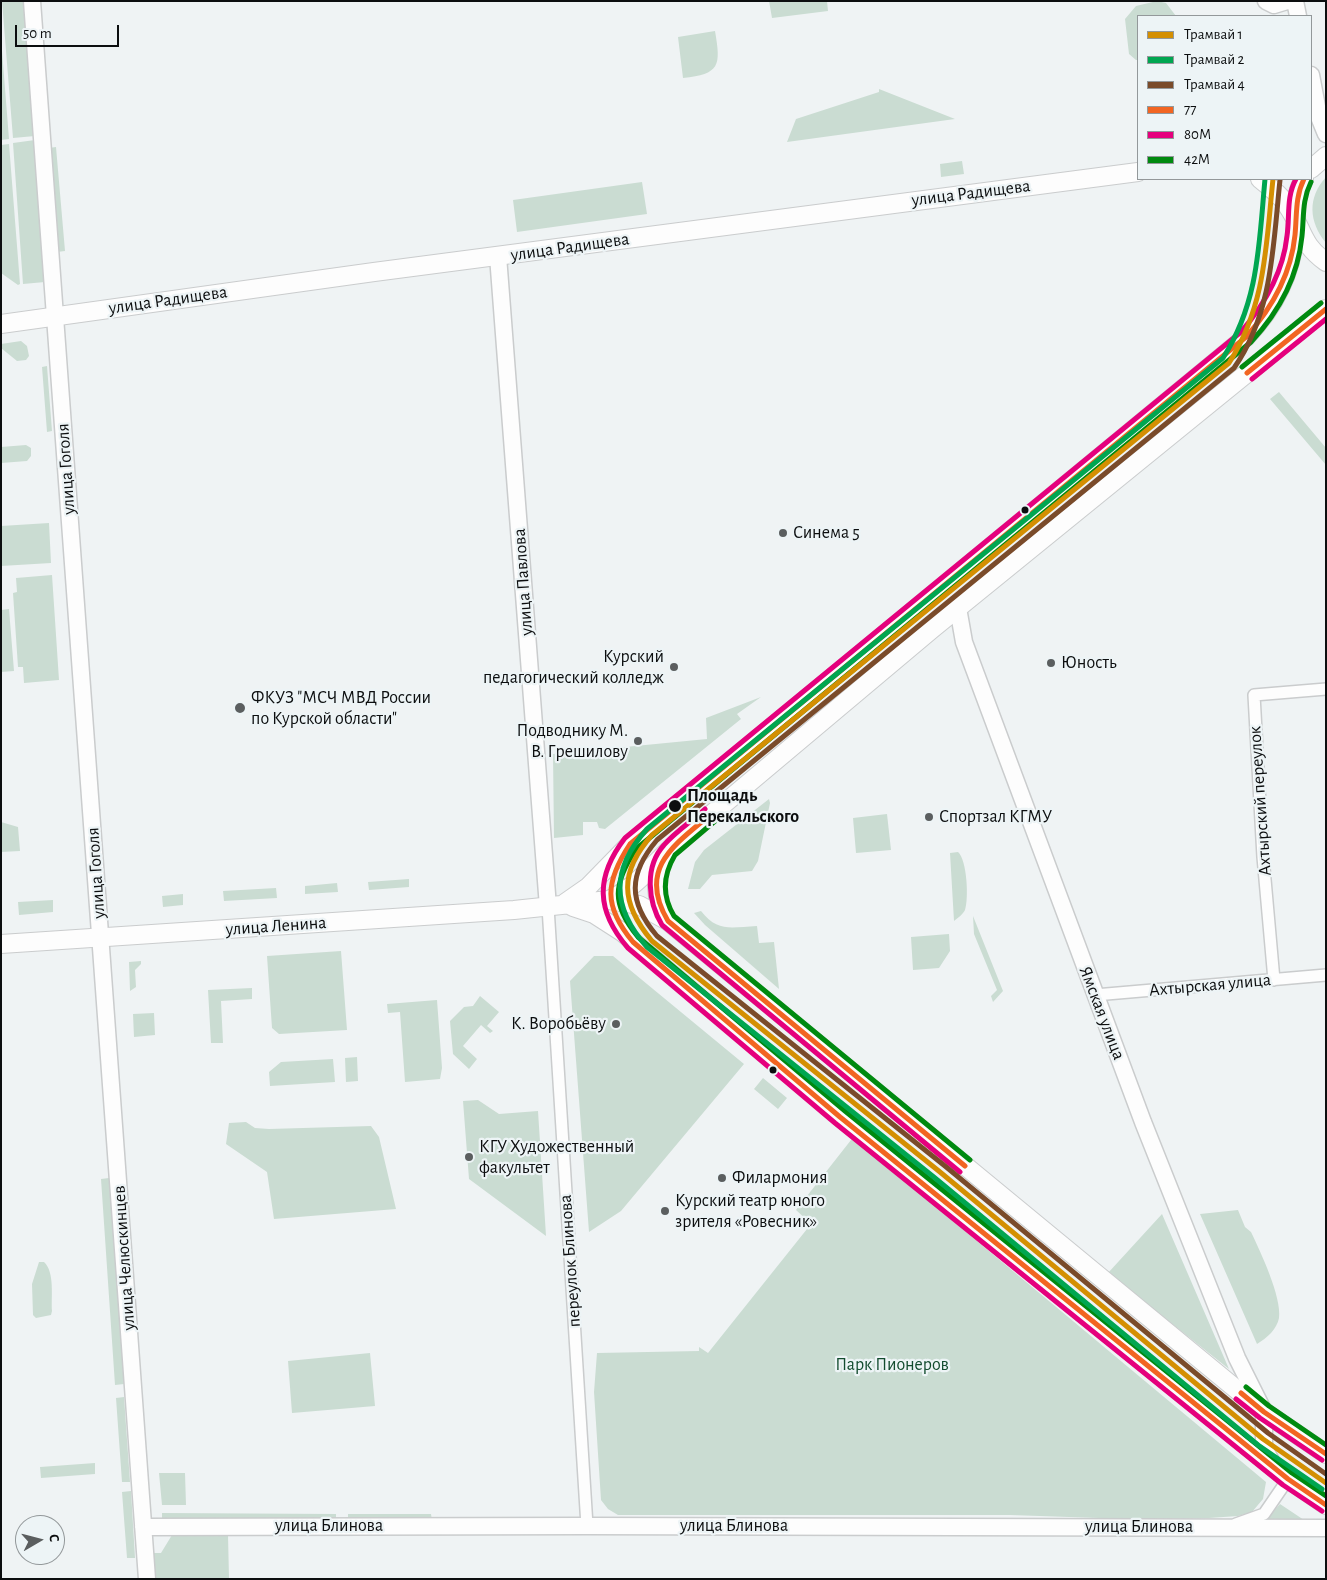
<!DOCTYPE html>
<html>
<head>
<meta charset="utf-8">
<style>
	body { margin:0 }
	#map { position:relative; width:1327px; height:1580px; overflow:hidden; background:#eff3f4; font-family:"Alegreya Sans",sans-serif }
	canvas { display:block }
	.frame { position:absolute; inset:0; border:2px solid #0c0e0f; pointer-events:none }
	.legend { position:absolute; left:1137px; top:15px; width:175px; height:165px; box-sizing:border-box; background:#edf4f6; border:1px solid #93989a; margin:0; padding:6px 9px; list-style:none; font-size:15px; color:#0c0e0f }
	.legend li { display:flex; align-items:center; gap:10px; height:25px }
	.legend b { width:25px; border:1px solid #93989a }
	.north { position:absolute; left:15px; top:1515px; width:50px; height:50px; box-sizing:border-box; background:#edf4f6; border:1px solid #93989a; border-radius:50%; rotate:82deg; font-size:14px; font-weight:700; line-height:20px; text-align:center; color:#0c0e0f }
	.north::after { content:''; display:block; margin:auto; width:18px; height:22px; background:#5b5e5f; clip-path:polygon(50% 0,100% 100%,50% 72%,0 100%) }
	.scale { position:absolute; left:15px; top:25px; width:104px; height:22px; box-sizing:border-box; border:2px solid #0c0e0f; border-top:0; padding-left:6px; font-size:15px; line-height:18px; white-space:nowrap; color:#0c0e0f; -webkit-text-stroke:4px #edf4f6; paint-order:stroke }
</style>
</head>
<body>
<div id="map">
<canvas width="1327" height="1580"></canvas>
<div class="frame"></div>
<ul class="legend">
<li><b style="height:6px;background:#d48f02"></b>Трамвай 1</li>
<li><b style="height:6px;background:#00a651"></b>Трамвай 2</li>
<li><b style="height:6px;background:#7a4b2a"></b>Трамвай 4</li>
<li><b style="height:6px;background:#f26522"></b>77</li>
<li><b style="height:6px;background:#e5007d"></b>80М</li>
<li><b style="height:6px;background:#008a10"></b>42M</li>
</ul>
<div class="north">С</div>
<div class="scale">50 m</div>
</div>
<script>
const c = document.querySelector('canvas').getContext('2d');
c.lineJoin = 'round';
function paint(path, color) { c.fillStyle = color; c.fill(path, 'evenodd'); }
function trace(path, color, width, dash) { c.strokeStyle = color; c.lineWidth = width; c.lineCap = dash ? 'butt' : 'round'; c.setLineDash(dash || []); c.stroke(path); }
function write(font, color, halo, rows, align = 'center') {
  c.font = font + ' "Alegreya Sans",sans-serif'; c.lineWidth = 4.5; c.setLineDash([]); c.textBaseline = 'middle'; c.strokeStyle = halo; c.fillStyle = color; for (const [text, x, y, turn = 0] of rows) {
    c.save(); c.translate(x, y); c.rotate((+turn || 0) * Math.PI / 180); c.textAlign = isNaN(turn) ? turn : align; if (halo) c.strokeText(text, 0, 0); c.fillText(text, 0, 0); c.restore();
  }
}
const green = new Path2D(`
	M 2,1 L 25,1 L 35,136 L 13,138 Z
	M 769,1 L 827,1 L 828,11 L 772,18 Z
	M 1157,1 L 1166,3 L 1176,16 L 1138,16 L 1138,60 L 1136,60 L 1129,54 L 1125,19 L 1136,6 Z
	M 715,31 C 721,66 720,74 683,78 L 678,37 Z
	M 1,38 L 9,139 L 1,140 Z
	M 879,89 L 955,119 L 787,142 L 796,119 L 879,92 Z
	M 35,140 L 45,282 L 23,284 L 13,143 Z
	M 9,144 L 20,284 L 18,285 L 1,273 L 1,145 Z
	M 56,147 L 65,251 L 57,252 L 49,148 Z
	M 962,161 L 964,174 L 941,177 L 940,164 Z
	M 1326,177 L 1326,243 C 1309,222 1307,198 1326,177 Z
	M 642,182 L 647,214 L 517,232 L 513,200 Z
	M 21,341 L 27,346 L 29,356 L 26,360 L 17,361 L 1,348 L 1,344 Z
	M 47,366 L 52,431 L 47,432 L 42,367 Z
	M 1279,392 L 1326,448 L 1326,465 L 1270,399 Z
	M 26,445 L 31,448 L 31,456 L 27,461 L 1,463 L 1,447 Z
	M 49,523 L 51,563 L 1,566 L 1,526 Z
	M 52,575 L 59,680 L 24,683 L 23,667 L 18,667 L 13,593 L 17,592 L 16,578 Z
	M 9,609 L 14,671 L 1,672 L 1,610 Z
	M 761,697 L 737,714 L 741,719 L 605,829 L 599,828 L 597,822 L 583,822 L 583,835 L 554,838 L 553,754 L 707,739 L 706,718 Z
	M 769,799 L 770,803 L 758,861 L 752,871 L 712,875 L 700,889 L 688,889 L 695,862 L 704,850 Z
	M 887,814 L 891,850 L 856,853 L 853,818 Z
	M 1,822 L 18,827 L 20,851 L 1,852 Z
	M 958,852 C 967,860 969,898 965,910 C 963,914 958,918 954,921 L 950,853 Z
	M 409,879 L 409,887 L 369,890 L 368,882 Z
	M 337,883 L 338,892 L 305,894 L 305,886 Z
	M 276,888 L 277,898 L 224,901 L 223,891 Z
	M 183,894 L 183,905 L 163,907 L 162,896 Z
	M 53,900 L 53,912 L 19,915 L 18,902 Z
	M 701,911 C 718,933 732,927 757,926 L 759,943 L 774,942 L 779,989 L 705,925 L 694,913 Z
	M 973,916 L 1003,991 L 993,1002 L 991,996 L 997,990 L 974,934 Z
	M 949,934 L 950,951 L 939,968 L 913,970 L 911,937 Z
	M 341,951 L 347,1030 L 279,1034 L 272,1028 L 267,956 Z
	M 594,956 L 613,956 L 744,1064 L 621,1211 L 589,1232 L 570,981 Z
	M 141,961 L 141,964 L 135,970 L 136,987 L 130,991 L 129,962 Z
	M 252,988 L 252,999 L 221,1001 L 223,1043 L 211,1043 L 208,990 Z
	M 480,996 L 499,1012 L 487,1026 L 493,1031 L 490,1033 L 481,1025 L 463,1046 L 477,1059 L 469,1069 L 453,1054 L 450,1021 L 464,1007 L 473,1006 Z
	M 437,1000 L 442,1068 L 440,1079 L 405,1082 L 400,1012 L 388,1013 L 387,1004 Z
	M 154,1013 L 155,1035 L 134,1037 L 133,1014 Z
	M 357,1057 L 358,1081 L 346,1082 L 345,1058 Z
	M 333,1059 L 335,1082 L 270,1086 L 269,1072 L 281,1062 Z
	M 763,1078 L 787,1098 L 778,1109 L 754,1089 Z
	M 478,1100 L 499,1114 L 538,1111 L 546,1236 L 469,1179 L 463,1101 Z
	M 246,1122 L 255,1128 L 269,1129 L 371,1126 L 379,1137 L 396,1209 L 274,1219 L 267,1172 L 226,1144 L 229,1123 Z
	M 851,1140 L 857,1141 L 1266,1482 L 1263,1499 L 1252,1512 L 1238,1516 L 1209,1518 L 1128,1519 L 1010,1515 L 618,1515 L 608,1509 L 601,1500 L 594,1392 L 597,1353 L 699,1351 L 699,1347 L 708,1353 L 811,1224 L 796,1210 Z
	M 109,1178 L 124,1384 L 115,1385 L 101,1179 Z
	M 1238,1210 L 1245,1227 L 1251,1232 C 1260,1251 1282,1297 1279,1318 C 1277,1329 1267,1338 1257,1344 L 1200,1214 Z
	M 1162,1214 L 1229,1369 L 1108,1273 Z
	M 39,1262 L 44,1262 C 55,1272 51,1297 52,1311 L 51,1315 L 36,1318 L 33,1315 L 32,1284 Z
	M 370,1353 L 375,1406 L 292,1413 L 288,1361 Z
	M 124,1397 L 130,1482 L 122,1482 L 116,1398 Z
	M 95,1463 L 95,1474 L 41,1478 L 40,1467 Z
	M 159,1473 L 185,1473 L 186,1505 L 162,1505 Z
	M 131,1491 L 135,1558 L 127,1558 L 122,1492 Z
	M 1280,1504 L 1304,1520 L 1305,1523 L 1269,1520 L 1269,1516 Z
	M 162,1513 L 336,1514 L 336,1521 L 162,1522 Z
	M 348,1514 L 431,1514 L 432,1520 L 348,1521 Z
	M 172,1535 L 228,1535 L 229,1578 L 154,1579 L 153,1553 L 161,1553 Z`);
const street = new Path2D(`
	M 548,907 L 587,1526
	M 1274,980 L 1263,857 L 1254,695 L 1326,689
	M 1095,995 L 1326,975
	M 1236,1524 L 1264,1514 L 1288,1479`);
const secondary = new Path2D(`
	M 32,1 L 147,1579
	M 1266,1 L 1274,5 L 1287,1
	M 1295,1 L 1298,16
	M 1311,75 L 1319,117 L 1326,134
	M 498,256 L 548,907
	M 958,608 L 964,642 L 1143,1122 L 1237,1358 L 1264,1412 L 1264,1448 L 1275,1468
	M 143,1527 L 587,1526 L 1326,1528`);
const primary = new Path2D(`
	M 1311,169 L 1326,156
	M 1260,179 C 1271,188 1283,197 1290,210 C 1304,232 1302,245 1326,262
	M 1,324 L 374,272 L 1138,172
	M 665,855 C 654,876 654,901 668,921
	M 609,900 C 633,889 650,868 669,850 L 932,629 L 1326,309
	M 565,903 L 588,887 L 630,844 L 1246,337 C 1273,309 1291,274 1295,235 C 1297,215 1293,197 1304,179
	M 573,907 L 594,914 L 622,932 L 840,1117 L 1288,1479 L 1326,1505
	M 1,944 L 514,910 L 609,900 L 639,905 L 668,921 L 1264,1412 L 1326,1454`);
const bus1 = new Path2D(`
	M 1304,179 C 1295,197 1297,215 1295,235 C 1291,275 1272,308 1246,337 L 630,844 C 605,882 603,906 633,942 L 840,1117 L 1288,1479 L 1326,1505
	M 1247,373 L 1326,309
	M 710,815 C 674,845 637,869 668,921 L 965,1166
	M 1241,1393 L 1264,1412 L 1326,1454`);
const bus2 = new Path2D(`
	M 1296,179 C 1286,197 1290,216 1287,236 C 1283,273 1265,304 1241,332 L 625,838 C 595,877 596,911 628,948 L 835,1123 L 1283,1485 L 1322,1511
	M 1252,379 L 1326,319
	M 705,809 C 692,821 675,832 664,845 C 644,867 648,902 662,925 L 960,1172
	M 1236,1399 L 1260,1418 L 1322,1460`);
const bus3 = new Path2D(`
	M 1311,182 C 1302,200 1304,217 1302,236 C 1298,277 1279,312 1251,342 L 636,849 C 613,884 611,904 638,937 L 845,1111 L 1292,1473 L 1326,1496
	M 1242,367 L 1321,303
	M 715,821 L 675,855 C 663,875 662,896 674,916 L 970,1160
	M 1246,1387 L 1269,1406 L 1326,1445`);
const tram1 = new Path2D(`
	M 1273,179 C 1266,245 1266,305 1229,363 L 652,835 C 619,872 620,903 652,941 L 940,1172 L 1263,1439 L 1326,1483`);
const tram2 = new Path2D(`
	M 1265,179 C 1259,243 1259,302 1223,358 L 647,829 C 611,869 611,907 647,947 L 935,1178 L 1258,1445 L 1322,1489`);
const tram3 = new Path2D(`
	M 1280,180 C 1273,245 1273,312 1234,368 L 657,840 C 628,874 628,902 657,936 L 945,1166 L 1268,1433 L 1326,1474`);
const markers = [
	[1025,510,4.5,"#0c0e0f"],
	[783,533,5,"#5b5e5f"],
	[1051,663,5,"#5b5e5f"],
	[674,667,5,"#5b5e5f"],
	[240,708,6,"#5b5e5f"],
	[638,741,5,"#5b5e5f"],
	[675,806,7,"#0c0e0f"],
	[929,817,5,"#5b5e5f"],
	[616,1024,5,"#5b5e5f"],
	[773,1070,4.5,"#0c0e0f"],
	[469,1157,5,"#5b5e5f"],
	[722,1178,5,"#5b5e5f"],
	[665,1211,5,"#5b5e5f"]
];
const streetNames = [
	["улица Радищева",971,193,-7],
	["улица Радищева",570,247,-8],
	["улица Радищева",168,300,-8],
	["улица Гоголя",66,469,-94],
	["улица Павлова",523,582,-94],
	["Ахтырский переулок",1260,801,-94],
	["улица Гоголя",96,873,-94],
	["улица Ленина",276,926,-4],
	["Ахтырская улица",1210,985,-5],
	["Ямская улица",1102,1013,69],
	["улица Челюскинцев",124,1258,-94],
	["переулок Блинова",570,1261,-94],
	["улица Блинова",329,1526],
	["улица Блинова",734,1526],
	["улица Блинова",1139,1527]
];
const poiNames = [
	["Синема 5",793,533],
	["Курский",664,657,"right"],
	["педагогический колледж",664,678,"right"],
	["Юность",1061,663],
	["ФКУЗ \"МСЧ МВД России",251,698],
	["по Курской области\"",251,719],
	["Подводнику М.",628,731,"right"],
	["В. Грешилову",628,752,"right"],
	["Спортзал КГМУ",939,817],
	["К. Воробьёву",606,1024,"right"],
	["КГУ Художественный",479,1147],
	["факультет",479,1168],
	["Филармония",732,1178],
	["Курский театр юного",675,1201],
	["зрителя «Ровесник»",675,1222]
];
const stopNames = [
	["Площадь",687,796],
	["Перекальского",687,817]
];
const parkNames = [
	["Парк Пионеров",892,1365]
];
paint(green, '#cadcd2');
trace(street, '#cacccd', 14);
trace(secondary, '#cacccd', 19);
trace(primary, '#cacccd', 20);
trace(street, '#fdfdfd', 11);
trace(secondary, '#fdfdfd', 16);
trace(primary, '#fdfdfd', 18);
trace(bus1, '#f26522', 5);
trace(bus2, '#e5007d', 5);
trace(bus3, '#008a10', 5);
trace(tram1, '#d48f02', 5);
trace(tram2, '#00a651', 5);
trace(tram3, '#7a4b2a', 5);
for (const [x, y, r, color] of markers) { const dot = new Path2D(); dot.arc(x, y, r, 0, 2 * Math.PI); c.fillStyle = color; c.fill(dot); trace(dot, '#edf4f6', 2); }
write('18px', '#0c0e0f', '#edf4f6', streetNames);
write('18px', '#0c0e0f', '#edf4f6', poiNames, 'left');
write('bold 18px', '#0c0e0f', '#edf4f6', stopNames, 'left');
write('18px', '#134c2f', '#edf4f6', parkNames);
</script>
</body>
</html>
